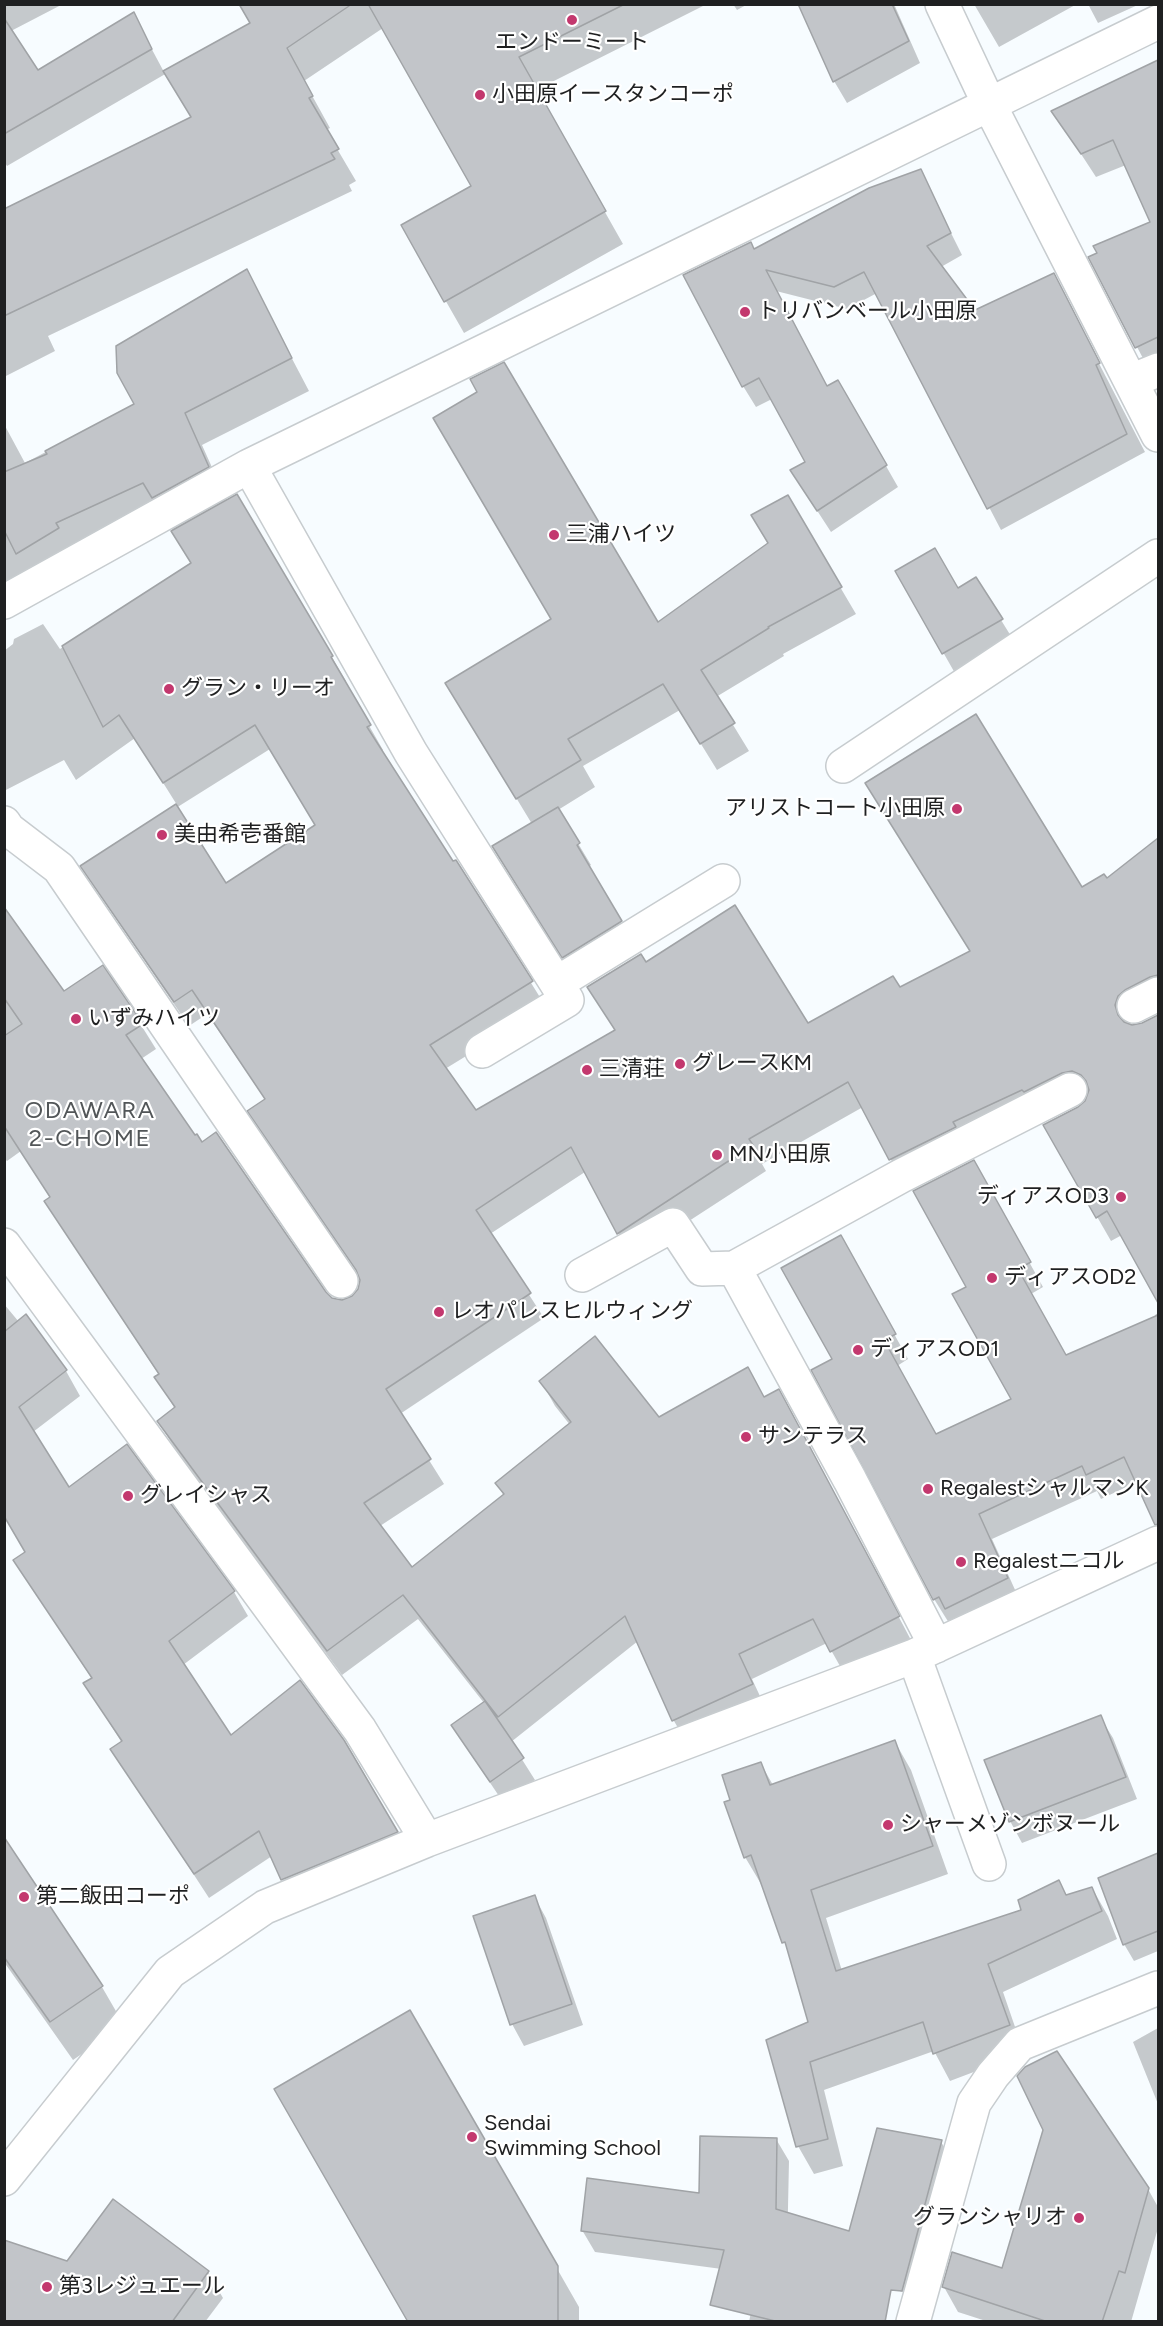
<!DOCTYPE html>
<html>
<head>
<meta charset="utf-8">
<style>
	body { margin:0 }
	#map { position:relative; width:1163px; height:2326px; overflow:hidden; background:#f7fcff; font-family:Figtree,sans-serif }
	canvas { display:block }
	.frame { position:absolute; inset:0; border:6px solid #1f2021; pointer-events:none }
</style>
</head>
<body>
<div id="map">
<canvas width="1163" height="2326"></canvas>
<div class="frame"></div>
</div>
<script>
const c = document.querySelector('canvas').getContext('2d');
c.lineJoin = 'round';
function paint(path, color) { c.fillStyle = color; c.fill(path, 'evenodd'); }
function trace(path, color, width, dash) { c.strokeStyle = color; c.lineWidth = width; c.lineCap = dash ? 'butt' : 'round'; c.setLineDash(dash || []); c.stroke(path); }
function write(font, color, halo, rows, align = 'center') {
  c.font = font + ' Figtree,"Noto Sans JP",sans-serif'; c.lineWidth = 4.5; c.setLineDash([]); c.textBaseline = 'middle'; c.strokeStyle = halo; c.fillStyle = color; for (const [text, x, y, turn = 0] of rows) {
    c.save(); c.translate(x, y); c.rotate((+turn || 0) * Math.PI / 180); c.textAlign = isNaN(turn) ? turn : align; if (halo) c.strokeText(text, 0, 0); c.fillText(text, 0, 0); c.restore();
  }
}
const shadow = new Path2D(`
	M 4,4 L 63,4 L 11,31 L 38,72 L 133,14 L 164,72 L 252,24 L 241,4 L 707,4 L 536,90 L 623,244 L 464,333 L 403,226 L 473,187 L 383,28 L 304,81 L 330,128 L 326,130 L 356,181 L 349,185 L 352,191 L 48,336 L 55,351 L 4,377 L 4,211 L 193,118 L 167,73 L 7,166 L 4,161 Z
	M 733,4 L 748,4 L 737,10 Z
	M 799,4 L 894,4 L 920,63 L 847,103 L 834,81 Z
	M 974,4 L 1077,4 L 999,47 Z
	M 1088,4 L 1140,4 L 1098,23 Z
	M 1149,66 L 1158,83 L 1158,380 L 1155,381 L 1090,258 L 1152,223 L 1126,165 L 1096,177 L 1053,111 Z
	M 920,171 L 962,255 L 941,267 L 974,311 L 1053,275 L 1145,452 L 1001,530 L 877,293 L 847,309 L 776,291 L 827,387 L 838,382 L 898,487 L 831,532 L 805,492 L 807,462 L 772,399 L 756,407 L 743,386 L 754,251 Z
	M 246,271 L 309,391 L 202,445 L 227,501 L 237,496 L 346,681 L 344,682 L 383,750 L 381,751 L 453,863 L 456,862 L 546,1007 L 445,1069 L 475,1112 L 616,1031 L 645,964 L 808,1025 L 899,989 L 971,952 L 1082,889 L 1106,880 L 1158,840 L 1158,957 L 1156,959 L 1158,963 L 1158,1004 L 1132,1021 L 1130,1025 L 1142,1024 L 1158,1016 L 1158,1129 L 1142,1135 L 1158,1163 L 1158,1300 L 1122,1235 L 1111,1241 L 1045,1126 L 1079,1108 L 1087,1102 L 1088,1096 L 1085,1096 L 1076,1097 L 904,1184 L 863,1107 L 762,1164 L 766,1171 L 632,1258 L 585,1172 L 490,1234 L 544,1318 L 400,1414 L 444,1484 L 380,1526 L 412,1569 L 504,1496 L 497,1483 L 570,1425 L 555,1406 L 541,1381 L 658,1419 L 764,1398 L 792,1415 L 912,1642 L 845,1675 L 827,1643 L 752,1679 L 766,1709 L 688,1745 L 674,1721 L 638,1641 L 511,1742 L 535,1780 L 503,1802 L 466,1747 L 484,1703 L 418,1619 L 342,1675 L 173,1446 L 159,1422 L 175,1409 L 156,1377 L 159,1375 L 61,1226 L 46,1202 L 51,1198 L 21,1151 L 7,1161 L 4,1158 L 4,909 L 64,993 L 141,1025 L 156,1049 L 141,1059 L 195,1137 L 324,1293 L 333,1299 L 342,1301 L 352,1298 L 359,1289 L 361,1278 L 264,1136 L 249,1111 L 266,1100 L 207,1014 L 189,1026 L 97,891 L 82,867 L 177,805 L 135,738 L 76,780 L 64,760 L 4,791 L 4,651 L 13,644 L 14,639 L 43,624 L 60,649 L 192,564 L 163,514 L 4,604 L 4,424 L 25,463 L 136,404 ZM 270,749 L 317,826 L 226,886 L 176,808 Z
	M 787,497 L 856,614 L 783,654 L 784,656 L 716,697 L 749,751 L 717,770 L 680,710 L 583,766 L 595,787 L 558,810 L 591,865 L 588,867 L 633,944 L 576,978 L 507,868 L 532,824 L 463,710 L 657,624 L 769,544 Z
	M 897,571 L 957,590 L 1001,620 L 1014,641 L 956,675 Z
	M 987,1186 L 1043,1287 L 1031,1294 L 1066,1357 L 1156,1317 L 1155,1315 L 1158,1313 L 1158,1528 L 1137,1482 L 1101,1499 L 1097,1491 L 992,1539 L 1021,1603 L 949,1623 L 934,1599 L 834,1359 L 854,1262 L 908,1359 L 897,1366 L 936,1436 L 1013,1400 L 968,1287 Z
	M 4,1304 L 19,1322 L 26,1316 L 66,1371 L 80,1396 L 33,1432 L 69,1489 L 234,1592 L 248,1616 L 183,1665 L 231,1737 L 343,1741 L 411,1857 L 297,1904 L 272,1856 L 209,1898 L 112,1749 L 122,1743 L 85,1684 L 92,1679 L 15,1560 L 27,1553 L 4,1513 Z
	M 1100,1717 L 1113,1738 L 1137,1799 L 1022,1843 L 1010,1821 Z
	M 895,1742 L 911,1770 L 948,1874 L 826,1918 L 842,1971 L 1023,1911 L 1059,1882 L 1067,1897 L 1092,1888 L 1108,1916 L 1117,1939 L 1003,1992 L 1024,2053 L 950,2081 L 934,2051 L 824,2090 L 843,2166 L 814,2174 L 798,2146 L 810,2023 L 790,1952 L 784,1942 L 763,1884 L 761,1884 L 745,1857 L 732,1801 L 761,1764 L 773,1785 Z
	M 4,1839 L 102,1987 L 124,2025 L 73,2060 L 4,1962 Z
	M 1158,1855 L 1158,1951 L 1134,1961 L 1124,1944 L 1100,1879 Z
	M 534,1896 L 546,1918 L 583,2025 L 524,2046 L 512,2024 Z
	M 410,2012 L 579,2307 L 579,2322 L 409,2322 Z
	M 1158,2028 L 1158,2104 L 1133,2042 Z
	M 776,2139 L 789,2161 L 787,2254 L 744,2272 L 595,2252 L 582,2230 L 701,2195 Z
	M 941,2142 L 954,2163 L 918,2297 L 856,2277 Z
	M 1148,2189 L 1158,2207 L 1158,2228 L 1131,2322 L 989,2322 L 958,2312 L 944,2287 L 1003,2270 Z
	M 113,2201 L 208,2272 L 223,2298 L 205,2322 L 4,2322 L 68,2263 Z
	M 756,2287 L 839,2322 L 749,2322 Z`);
const building = new Path2D(`
	M 239,4 L 352,4 L 287,48 L 313,96 L 309,98 L 339,149 L 331,153 L 335,159 L 4,316 L 4,209 L 191,117 L 163,71 L 250,23 Z
	M 368,4 L 625,4 L 519,57 L 606,211 L 444,302 L 401,225 L 471,186 Z
	M 798,4 L 892,4 L 909,41 L 833,82 Z
	M 134,12 L 152,49 L 4,134 L 4,18 L 38,70 Z
	M 1158,60 L 1158,337 L 1135,348 L 1088,257 L 1097,253 L 1093,246 L 1150,222 L 1113,140 L 1081,154 L 1051,111 Z
	M 921,169 L 951,233 L 927,246 L 975,310 L 1054,273 L 1100,363 L 1096,365 L 1127,434 L 987,509 L 864,272 L 834,287 L 766,270 L 827,386 L 838,380 L 887,465 L 817,511 L 790,470 L 805,462 L 759,378 L 742,387 L 683,275 L 751,242 L 754,249 L 869,188 Z
	M 247,269 L 292,358 L 185,413 L 209,467 L 152,498 L 143,483 L 56,523 L 59,528 L 16,554 L 4,530 L 4,472 L 47,454 L 45,451 L 134,404 L 117,373 L 116,346 Z
	M 504,362 L 658,622 L 768,543 L 751,515 L 788,495 L 842,587 L 768,627 L 769,628 L 701,670 L 735,723 L 700,744 L 663,684 L 568,739 L 581,760 L 516,799 L 445,683 L 551,619 L 433,418 L 477,392 L 470,379 Z
	M 237,494 L 333,656 L 331,657 L 371,725 L 367,727 L 453,861 L 456,860 L 533,981 L 430,1045 L 476,1110 L 615,1030 L 587,987 L 641,954 L 646,962 L 735,905 L 808,1023 L 893,976 L 900,987 L 970,951 L 865,783 L 976,714 L 1082,887 L 1104,874 L 1107,878 L 1158,838 L 1158,975 L 1150,977 L 1125,990 L 1118,996 L 1115,1005 L 1118,1015 L 1124,1022 L 1132,1025 L 1142,1023 L 1158,1015 L 1158,1303 L 1107,1211 L 1096,1218 L 1043,1125 L 1078,1107 L 1085,1101 L 1089,1090 L 1086,1081 L 1081,1075 L 1072,1071 L 1062,1073 L 1024,1092 L 1022,1090 L 953,1122 L 956,1127 L 889,1160 L 848,1082 L 749,1139 L 753,1145 L 617,1234 L 571,1147 L 476,1210 L 531,1293 L 386,1389 L 431,1459 L 364,1503 L 412,1567 L 504,1494 L 495,1483 L 571,1422 L 539,1381 L 595,1336 L 659,1417 L 748,1367 L 764,1397 L 779,1389 L 900,1616 L 830,1652 L 813,1619 L 739,1654 L 753,1684 L 672,1721 L 625,1616 L 498,1717 L 403,1595 L 327,1651 L 157,1421 L 175,1407 L 154,1377 L 159,1374 L 44,1201 L 50,1197 L 4,1126 L 4,1036 L 22,1024 L 4,998 L 4,907 L 64,991 L 103,965 L 143,1024 L 126,1035 L 195,1135 L 197,1134 L 202,1142 L 216,1132 L 326,1292 L 332,1298 L 342,1300 L 352,1296 L 358,1289 L 360,1280 L 356,1270 L 247,1111 L 265,1099 L 192,990 L 174,1002 L 80,866 L 176,804 L 226,883 L 315,825 L 255,725 L 163,783 L 119,715 L 103,727 L 62,646 L 191,563 L 171,531 Z
	M 935,548 L 958,588 L 976,577 L 1003,619 L 942,654 L 895,571 Z
	M 558,807 L 580,843 L 577,845 L 622,921 L 562,958 L 492,846 Z
	M 974,1160 L 1031,1262 L 1018,1269 L 1066,1355 L 1158,1315 L 1158,1524 L 1155,1525 L 1124,1457 L 1086,1475 L 1082,1466 L 979,1514 L 1008,1578 L 945,1609 L 939,1597 L 933,1600 L 811,1370 L 832,1359 L 781,1268 L 841,1235 L 896,1334 L 884,1340 L 936,1434 L 1011,1399 L 952,1294 L 966,1287 L 913,1191 Z
	M 26,1314 L 67,1370 L 19,1407 L 69,1487 L 127,1444 L 235,1591 L 169,1641 L 231,1735 L 300,1680 L 344,1740 L 398,1832 L 281,1880 L 259,1831 L 194,1874 L 110,1749 L 122,1741 L 83,1683 L 92,1678 L 13,1560 L 25,1552 L 4,1516 L 4,1332 Z
	M 485,1701 L 524,1758 L 490,1782 L 451,1725 Z
	M 1101,1715 L 1126,1777 L 1009,1822 L 984,1760 Z
	M 895,1740 L 933,1846 L 811,1890 L 836,1971 L 1021,1910 L 1018,1900 L 1059,1880 L 1066,1895 L 1092,1887 L 1102,1911 L 988,1964 L 1010,2025 L 933,2054 L 923,2022 L 810,2062 L 828,2139 L 796,2147 L 766,2040 L 808,2022 L 785,1942 L 782,1943 L 751,1855 L 744,1858 L 724,1802 L 730,1800 L 722,1775 L 761,1762 L 770,1785 Z
	M 4,1837 L 103,1986 L 50,2022 L 4,1957 Z
	M 1158,1853 L 1158,1931 L 1123,1945 L 1098,1878 Z
	M 535,1895 L 572,2004 L 510,2025 L 473,1916 Z
	M 410,2010 L 558,2266 L 558,2322 L 408,2322 L 274,2089 Z
	M 1057,2051 L 1149,2188 L 1125,2273 L 1119,2271 L 1102,2322 L 1048,2322 L 942,2287 L 952,2252 L 1002,2268 L 1043,2130 L 1017,2076 L 1025,2067 Z
	M 877,2128 L 942,2140 L 902,2291 L 891,2290 L 885,2322 L 779,2322 L 710,2305 L 724,2250 L 581,2231 L 587,2178 L 699,2193 L 700,2136 L 777,2138 L 776,2209 L 849,2231 Z
	M 113,2199 L 209,2271 L 172,2322 L 4,2322 L 4,2240 L 67,2261 Z`);
const minor = new Path2D(`
	M 942,4 L 989,104 L 1158,435
	M 1131,381 L 1158,370
	M 249,466 L 411,753 L 567,1000 L 482,1051
	M 4,602 L 249,466 L 1158,22
	M 843,766 L 1158,556
	M 4,823 L 8,829 L 59,868 L 341,1281
	M 557,983 L 723,881
	M 1134,1006 L 1158,994
	M 4,1245 L 360,1730 L 427,1840
	M 734,1268 L 850,1480 L 936,1646
	M 582,1275 L 673,1225 L 702,1269 L 734,1268 L 901,1176 L 1070,1090
	M 914,1656 L 989,1864
	M 4,2179 L 170,1972 L 265,1907 L 427,1840 L 914,1656 L 1158,1543
	M 913,2322 L 974,2103 L 993,2075 L 1020,2044 L 1158,1988`);
const markers = [
	[572,20,6,"#c3386e"],
	[480,95,6,"#c3386e"],
	[745,312,6,"#c3386e"],
	[554,535,6,"#c3386e"],
	[169,689,6,"#c3386e"],
	[957,809,6,"#c3386e"],
	[162,835,6,"#c3386e"],
	[76,1019,6,"#c3386e"],
	[680,1064,6,"#c3386e"],
	[587,1070,6,"#c3386e"],
	[717,1155,6,"#c3386e"],
	[1121,1197,6,"#c3386e"],
	[992,1278,6,"#c3386e"],
	[439,1312,6,"#c3386e"],
	[858,1350,6,"#c3386e"],
	[746,1437,6,"#c3386e"],
	[928,1489,6,"#c3386e"],
	[128,1496,6,"#c3386e"],
	[961,1562,6,"#c3386e"],
	[888,1825,6,"#c3386e"],
	[24,1897,6,"#c3386e"],
	[472,2137,6,"#c3386e"],
	[1079,2218,6,"#c3386e"],
	[47,2287,6,"#c3386e"]
];
const poiNames = [
	["エンドーミート",572,43,"center"],
	["小田原イースタンコーポ",492,95],
	["トリバンベール小田原",757,312],
	["三浦ハイツ",566,535],
	["グラン・リーオ",181,689],
	["アリストコート小田原",945,809,"right"],
	["美由希壱番館",174,835],
	["いずみハイツ",88,1019],
	["グレースKM",692,1064],
	["三清荘",599,1070],
	["MN小田原",729,1155],
	["ディアスOD3",1109,1197,"right"],
	["ディアスOD2",1004,1278],
	["レオパレスヒルウィング",451,1312],
	["ディアスOD1",870,1350],
	["サンテラス",758,1437],
	["RegalestシャルマンK",940,1489],
	["グレイシャス",140,1496],
	["Regalestニコル",973,1562],
	["シャーメゾンボヌール",900,1825],
	["第二飯田コーポ",36,1897],
	["Sendai",484,2124],
	["Swimming School",484,2149],
	["グランシャリオ",1067,2218,"right"],
	["第3レジュエール",59,2287]
];
const neighbourhoodNames = [
	["ODAWARA",90,1111],
	["2-CHOME",90,1139]
];
paint(shadow, '#0003');
paint(building, '#c2c5c9');
trace(building, '#a0a3a6', 1.5);
trace(minor, '#c7cccf', 36);
trace(minor, '#fff', 33);
for (const [x, y, r, color] of markers) { const dot = new Path2D(); dot.arc(x, y, r, 0, 2 * Math.PI); c.fillStyle = color; c.fill(dot); trace(dot, '#fff', 2); }
write('22px', '#1f2021', '#fff', poiNames, 'left');
c.letterSpacing = '1.5px';
write('24px', '#525658', '#fff', neighbourhoodNames);
c.letterSpacing = '0px';
</script>
</body>
</html>
